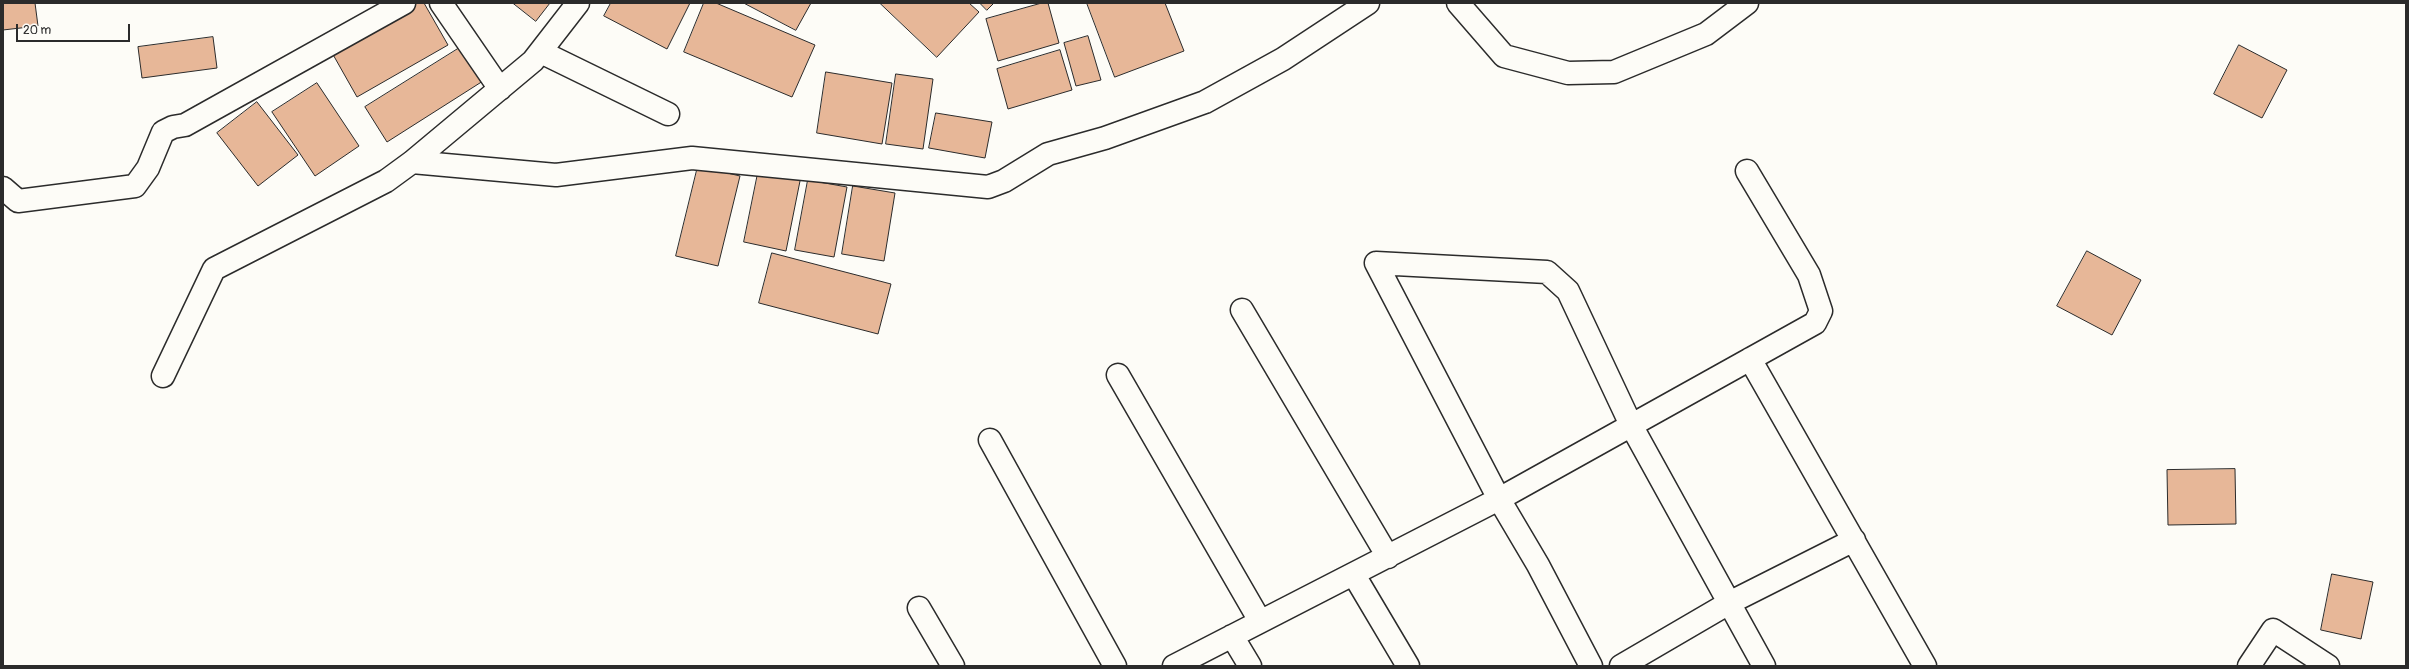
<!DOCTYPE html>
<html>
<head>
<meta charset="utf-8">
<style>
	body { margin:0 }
	#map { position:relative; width:2409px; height:669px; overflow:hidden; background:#fdfcf7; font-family:Pangolin,sans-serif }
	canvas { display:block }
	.frame { position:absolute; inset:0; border:4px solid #2b2b2b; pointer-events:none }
	.scale { position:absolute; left:16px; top:24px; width:114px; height:18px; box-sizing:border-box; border:2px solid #2b2b2b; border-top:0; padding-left:5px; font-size:12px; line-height:14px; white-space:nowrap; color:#2b2b2b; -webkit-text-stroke:3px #fdfcf7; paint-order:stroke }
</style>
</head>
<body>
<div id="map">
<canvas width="2409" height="669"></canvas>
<div class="frame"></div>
<div class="scale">20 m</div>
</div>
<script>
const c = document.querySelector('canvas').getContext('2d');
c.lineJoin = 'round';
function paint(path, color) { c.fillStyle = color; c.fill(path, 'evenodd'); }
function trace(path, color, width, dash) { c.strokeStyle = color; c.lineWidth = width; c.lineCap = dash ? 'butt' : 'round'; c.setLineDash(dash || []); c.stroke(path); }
const building = new Path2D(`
	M 3,3 L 35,3 L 38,26 L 3,30 Z
	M 414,3 L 424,3 L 448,45 L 357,97 L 331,51 Z
	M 513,3 L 550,3 L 536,21 Z
	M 611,3 L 690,3 L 667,49 L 604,16 Z
	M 704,3 L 716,3 L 815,45 L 792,97 L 684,52 Z
	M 744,3 L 811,3 L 796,30 Z
	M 880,3 L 969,3 L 979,12 L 937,57 Z
	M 980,3 L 994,3 L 987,10 Z
	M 1042,3 L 1048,3 L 1059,43 L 998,61 L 986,19 Z
	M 1087,3 L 1165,3 L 1184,51 L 1115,77 Z
	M 1088,36 L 1101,80 L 1076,86 L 1064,43 Z
	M 213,37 L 217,68 L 142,78 L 138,47 Z
	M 2239,45 L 2287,70 L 2262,118 L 2214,94 Z
	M 461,47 L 483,81 L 387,142 L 365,107 Z
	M 1060,50 L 1072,90 L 1008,109 L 997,69 Z
	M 826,72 L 892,83 L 882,144 L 817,133 Z
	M 896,74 L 933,79 L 923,149 L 886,144 Z
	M 317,83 L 359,146 L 315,176 L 272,112 Z
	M 257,102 L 298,155 L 258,186 L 217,133 Z
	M 936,113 L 992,122 L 985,158 L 929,148 Z
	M 698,166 L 740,176 L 718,266 L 676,256 Z
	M 759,168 L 801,176 L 786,251 L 744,242 Z
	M 808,180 L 847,187 L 834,257 L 795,250 Z
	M 853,186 L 895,193 L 884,261 L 842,254 Z
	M 2087,251 L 2141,280 L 2112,335 L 2057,306 Z
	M 772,253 L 891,284 L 878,334 L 759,303 Z
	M 2235,469 L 2236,524 L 2168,525 L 2167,470 Z
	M 2332,574 L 2373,582 L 2361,639 L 2321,630 Z`);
const minor = new Path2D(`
	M 441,3 L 500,89
	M 1458,3 L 1504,56 L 1568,73 L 1614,72 L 1706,34 L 1747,3
	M 541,52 L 668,114
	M 412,162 L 556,175 L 692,158 L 988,187 L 1004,181 L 1048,154 L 1105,138 L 1205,102 L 1283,59 L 1368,3
	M 3,188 L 18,201 L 135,186 L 148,168 L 163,132 L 173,127 L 185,125 L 404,3
	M 1376,263 L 1547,272 L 1568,291 L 1631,425 L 1764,666
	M 1376,263 L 1499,499 L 1538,565 L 1591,666
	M 1242,310 L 1388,557
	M 1750,359 L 1925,666
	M 1118,375 L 1260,621
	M 163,376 L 214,269 L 386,181 L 412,162 L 533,61 L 578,3
	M 990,440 L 1115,666
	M 1354,575 L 1408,666
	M 919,608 L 953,666
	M 1232,636 L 1250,666
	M 1174,666 L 1499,499 L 1815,323 L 1821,311 L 1809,275 L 1747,171
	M 1621,666 L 1729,603 L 1854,540
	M 2249,666 L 2273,630 L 2328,666`);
paint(building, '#e7b798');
trace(building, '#2b2b2b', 1);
trace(minor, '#2b2b2b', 25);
trace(minor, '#fdfcf7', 22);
</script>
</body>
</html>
